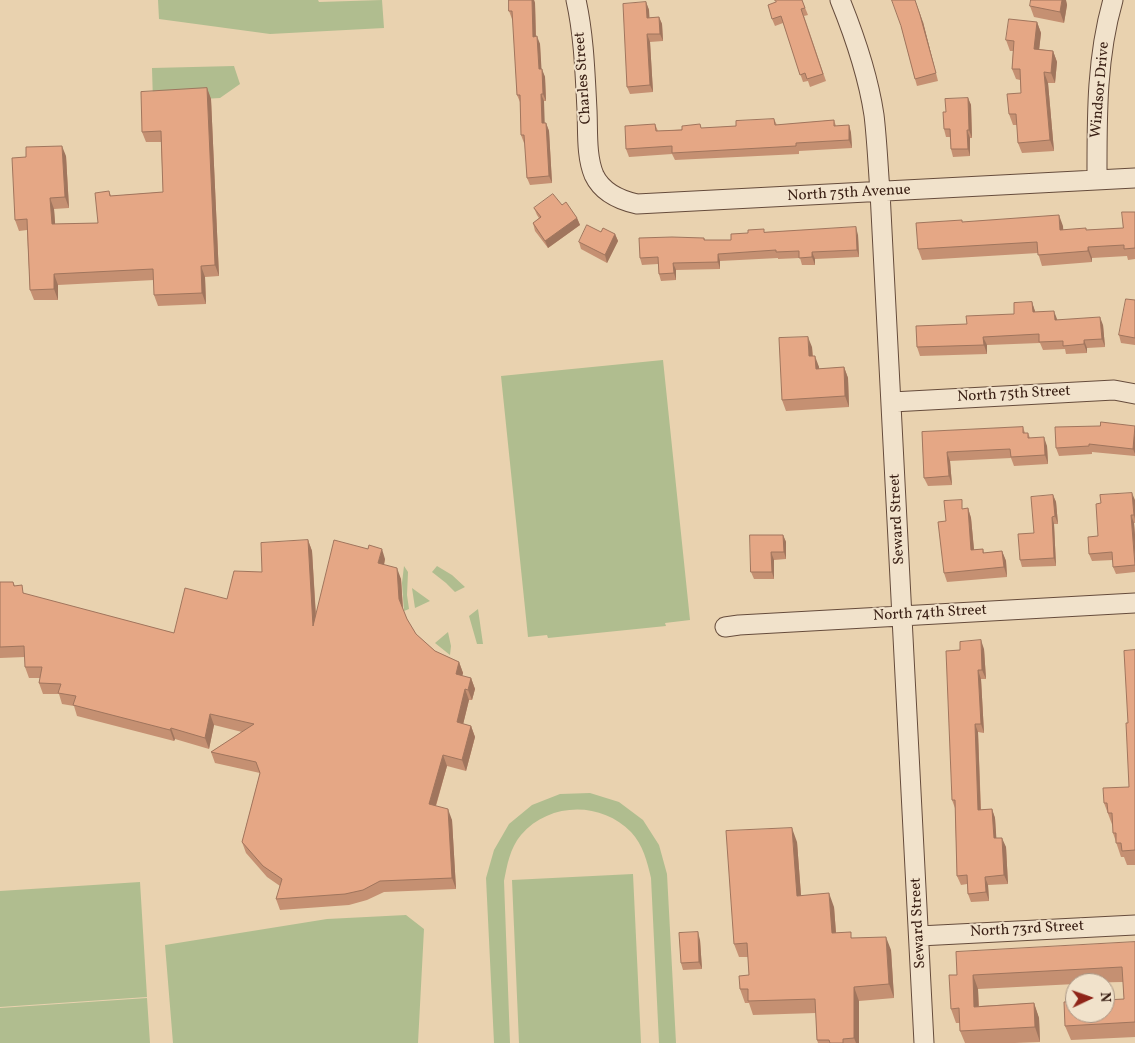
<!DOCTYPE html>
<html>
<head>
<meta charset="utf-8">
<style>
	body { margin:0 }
	#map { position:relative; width:1135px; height:1043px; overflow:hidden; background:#e9d2af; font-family:Vollkorn,serif }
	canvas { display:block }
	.north { position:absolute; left:1065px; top:973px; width:50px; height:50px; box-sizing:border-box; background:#f1e2cb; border:1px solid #a89482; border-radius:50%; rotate:87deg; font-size:14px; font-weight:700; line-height:20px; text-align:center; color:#3a2015 }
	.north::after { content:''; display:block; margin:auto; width:18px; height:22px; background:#8f2418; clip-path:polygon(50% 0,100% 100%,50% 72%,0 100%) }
</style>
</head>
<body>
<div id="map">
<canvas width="1135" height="1043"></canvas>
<div class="north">N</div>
</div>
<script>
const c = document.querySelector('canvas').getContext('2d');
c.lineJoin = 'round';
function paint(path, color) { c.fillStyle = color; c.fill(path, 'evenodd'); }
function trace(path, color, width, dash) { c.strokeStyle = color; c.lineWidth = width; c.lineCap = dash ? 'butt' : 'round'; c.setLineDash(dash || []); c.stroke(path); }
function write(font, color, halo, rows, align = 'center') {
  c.font = font + ' Vollkorn,serif'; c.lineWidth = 4; c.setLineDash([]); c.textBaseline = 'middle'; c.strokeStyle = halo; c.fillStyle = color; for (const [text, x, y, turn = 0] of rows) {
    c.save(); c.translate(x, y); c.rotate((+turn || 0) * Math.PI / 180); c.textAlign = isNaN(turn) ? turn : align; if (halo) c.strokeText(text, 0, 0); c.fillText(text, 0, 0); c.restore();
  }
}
const green = new Path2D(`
	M 158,0 L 318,0 L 319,2 L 382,0 L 384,28 L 270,34 L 159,19 Z
	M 234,66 L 240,84 L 220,98 L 153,102 L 152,68 Z
	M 663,360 L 690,620 L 665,623 L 666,626 L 548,638 L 547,635 L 528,637 L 501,376 Z
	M 404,566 L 408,572 L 407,595 L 409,609 L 404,611 L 402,583 Z
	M 437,566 L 452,575 L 465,587 L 455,592 L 446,583 L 432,572 Z
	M 412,588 L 430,601 L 415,608 Z
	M 478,609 L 483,644 L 477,644 L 469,616 Z
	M 448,632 L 451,646 L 450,655 L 435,643 Z
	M 590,793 L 619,802 L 643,820 L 659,845 L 667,874 L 676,1043 L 659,1043 L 651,878 C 647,861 643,845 631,832 C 601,801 549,802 521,835 C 510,848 507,865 504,881 L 510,1043 L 494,1043 L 486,878 L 494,850 L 509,824 L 532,805 L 560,794 Z
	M 633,874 L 641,1043 L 519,1043 L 512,880 Z
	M 140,882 L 147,997 L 0,1007 L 0,891 Z
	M 406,915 L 424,929 L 418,1043 L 173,1043 L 165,945 L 327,919 Z
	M 147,998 L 150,1043 L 0,1043 L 0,1008 Z`);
const minor = new Path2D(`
	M 576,0 C 584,36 585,73 587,110 C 588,131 586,156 594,175 C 602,192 619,200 637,204 L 1135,178
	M 840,0 C 855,37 868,75 874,115 C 877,140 878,166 880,192 L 924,1043
	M 1097,180 C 1097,120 1096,59 1113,0
	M 892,402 L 1114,390 L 1135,394
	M 725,627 L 739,625 L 1135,603
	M 919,936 L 1135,925`);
const wall = new Path2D(`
	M 509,0 L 534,0 L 535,3 L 536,37 L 540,44 L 541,69 L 545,77 L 546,101 L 544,101 L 544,123 L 546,123 L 549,131 L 552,183 L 530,185 L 527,178 L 525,143 L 524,143 L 521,135 L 520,102 L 517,95 L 513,19 L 512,19 L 509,11 Z
	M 802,0 L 808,15 L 804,16 L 826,81 L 810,87 L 808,81 L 803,82 L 783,23 L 775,26 L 772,19 L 776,2 Z
	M 1066,1 L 1067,5 L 1064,23 L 1034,17 L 1030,6 Z
	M 646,2 L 649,10 L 649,18 L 659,17 L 662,24 L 663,41 L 650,42 L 653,92 L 630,94 L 627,87 Z
	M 923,22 L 938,81 L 917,86 L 915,79 L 901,26 Z
	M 1037,22 L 1041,33 L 1039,49 L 1053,51 L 1057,62 L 1055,83 L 1048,83 L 1054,151 L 1022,153 L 1018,143 L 1017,125 L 1013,125 L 1009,114 L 1021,93 L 1020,80 L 1016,79 L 1012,69 L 1013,51 L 1010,51 L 1006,40 Z
	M 207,88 L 211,99 L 219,276 L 205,277 L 206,304 L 158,306 L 154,295 L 154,280 L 58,285 L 58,300 L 34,300 L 30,290 L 27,230 L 19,231 L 15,220 L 66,156 L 69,208 L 54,209 L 55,224 L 98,223 L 109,191 L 111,196 L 163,192 L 161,142 L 146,142 L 142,132 Z
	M 968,98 L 971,105 L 972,138 L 970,138 L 970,156 L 953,157 L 951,149 L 950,137 L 946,137 L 944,129 L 946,112 Z
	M 774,119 L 777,125 L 834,120 L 836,126 L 849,125 L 851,133 L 852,148 L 799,151 L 799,154 L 675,160 L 672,154 L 629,157 L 626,149 L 655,124 L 658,131 L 736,126 Z
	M 562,205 L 577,218 L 580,225 L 548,248 L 535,231 L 533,223 L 539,218 L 537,215 L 534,208 Z
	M 1135,212 L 1135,259 L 1128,260 L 1127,256 L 1092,258 L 1092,262 L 1042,266 L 1038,253 L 922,260 L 918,249 L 963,222 L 1063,226 L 1063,230 L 1087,230 L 1123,228 Z
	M 765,232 L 858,235 L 859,257 L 815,259 L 815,265 L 802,265 L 800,258 L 778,259 L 778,258 L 720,261 L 720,269 L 676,270 L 676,280 L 661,281 L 659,274 L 658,264 L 642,265 L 640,258 L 704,238 L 705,240 L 731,240 Z
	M 615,234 L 618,241 L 607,263 L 581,249 L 579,242 Z
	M 1135,300 L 1135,345 L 1121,343 L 1119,335 Z
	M 1032,302 L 1035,312 L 1057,320 L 1103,325 L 1105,347 L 1087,348 L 1087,353 L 1066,354 L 1065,349 L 1043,350 L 1040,343 L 987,345 L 987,354 L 920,356 L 917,347 L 967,324 L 1014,314 Z
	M 812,347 L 813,356 L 819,367 L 819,369 L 844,367 L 848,378 L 849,407 L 786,411 L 782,400 Z
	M 1135,426 L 1135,456 L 1092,452 L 1092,454 L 1059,456 L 1056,448 Z
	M 1023,427 L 1025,433 L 1028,433 L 1030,438 L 1047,446 L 1048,464 L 1014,466 L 1011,458 L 950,461 L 952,485 L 928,486 L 924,478 L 922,432 Z
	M 1053,495 L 1056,502 L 1058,524 L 1054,524 L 1056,566 L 1022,567 L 1020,560 Z
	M 1135,500 L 1135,523 L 1134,523 L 1135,535 L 1135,572 L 1116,574 L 1113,567 L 1113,560 L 1092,561 L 1089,554 L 1098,536 Z
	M 965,508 L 968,508 L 971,518 L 974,550 L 983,549 L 984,553 L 1002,551 L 1006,561 L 1007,577 L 947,582 L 944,573 L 946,521 Z
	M 783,535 L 786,542 L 786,559 L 774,560 L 774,579 L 754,579 L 751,572 Z
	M 308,540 L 312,551 L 316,615 L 385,559 L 384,565 L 401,579 L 403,610 L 407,619 L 416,634 L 435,651 L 459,662 L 463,673 L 462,676 L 471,678 L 475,689 L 472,700 L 469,700 L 463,724 L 471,726 L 475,737 L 466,771 L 447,766 L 436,806 L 452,820 L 456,889 L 384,892 L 367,900 L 349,905 L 280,910 L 276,899 L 280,886 L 267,877 L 246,853 L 242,842 L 260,773 L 215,763 L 211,752 L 242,732 L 214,725 L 209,749 L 175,739 L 174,741 L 77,716 L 74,706 L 62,704 L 59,694 L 43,694 L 39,683 L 40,678 L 29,678 L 25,667 L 25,657 L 0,658 L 0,582 L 13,582 L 15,586 L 25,594 L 174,633 L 227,599 L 262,572 Z
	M 984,649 L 986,679 L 981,679 L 984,733 L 978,732 L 981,810 L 992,809 L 995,818 L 996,838 L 1006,847 L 1008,884 L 988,885 L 989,901 L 971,902 L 968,894 L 967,884 L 961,885 L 957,876 L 955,808 L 952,800 L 960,650 Z
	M 1135,650 L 1135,865 L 1127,865 L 1124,857 L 1121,857 L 1113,833 L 1113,827 L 1104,803 L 1129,787 L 1128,723 Z
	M 797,842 L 801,895 L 834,907 L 836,933 L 891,950 L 894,998 L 859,1001 L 859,1043 L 818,1043 L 817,1040 L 816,1013 L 753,1015 L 749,1003 L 745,1003 L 740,989 L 749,975 L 748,957 L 739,957 L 734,944 Z
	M 700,940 L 702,969 L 683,970 L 681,963 Z
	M 1135,942 L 1135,1037 L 1071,1040 L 1065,1026 L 1124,999 L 1123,982 L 1075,983 L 1075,984 L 978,989 L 979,1006 L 1034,1003 L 1039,1018 L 1040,1042 L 1015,1043 L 965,1043 L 960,1031 L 960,1023 L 956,1023 L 951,1009 L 957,975 Z`);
const shadedWall = new Path2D(`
	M 532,0 L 534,0 L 535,3 L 536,44 L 533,37 Z
	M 915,0 L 923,22 L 938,81 L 936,73 Z
	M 1062,0 L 1066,0 L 1067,5 L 1064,23 L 1060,12 Z
	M 646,2 L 649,10 L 650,25 L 647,18 Z
	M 659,17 L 662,24 L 663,41 L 660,34 Z
	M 1037,22 L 1041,33 L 1038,60 L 1034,49 Z
	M 647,34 L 650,42 L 653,92 L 650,85 Z
	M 537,36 L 540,44 L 542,77 L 539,69 Z
	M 1053,51 L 1057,62 L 1055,83 L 1051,73 Z
	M 542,69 L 545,77 L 546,101 L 543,94 Z
	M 1044,72 L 1048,83 L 1054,151 L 1050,140 Z
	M 207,88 L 211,99 L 219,276 L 215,265 Z
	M 541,94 L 544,101 L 545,131 L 542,123 Z
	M 968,98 L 971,105 L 972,138 L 969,130 Z
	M 546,123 L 549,131 L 552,183 L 549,176 Z
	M 849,125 L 851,133 L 852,148 L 849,140 Z
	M 967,130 L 970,138 L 970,156 L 968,149 Z
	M 62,146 L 66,156 L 69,208 L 65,197 Z
	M 50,198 L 54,209 L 56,235 L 52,224 Z
	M 1059,215 L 1063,226 L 1064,241 L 1060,230 Z
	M 577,218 L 580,225 L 548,248 L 545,241 Z
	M 856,227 L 858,235 L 859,257 L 857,250 Z
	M 615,234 L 618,241 L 607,263 L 605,255 Z
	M 1088,247 L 1092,258 L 1092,262 L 1088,251 Z
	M 812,252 L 815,259 L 815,265 L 812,257 Z
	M 718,254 L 720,261 L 720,269 L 718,262 Z
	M 673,263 L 676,270 L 676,280 L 674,273 Z
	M 201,266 L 205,277 L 206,304 L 202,293 Z
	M 54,274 L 58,285 L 58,300 L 54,289 Z
	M 1032,302 L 1035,311 L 1036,320 L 1033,312 Z
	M 1054,311 L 1057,319 L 1058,328 L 1055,320 Z
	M 1100,317 L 1103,325 L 1105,347 L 1102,339 Z
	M 808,337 L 812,347 L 813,367 L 809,356 Z
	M 983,337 L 987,345 L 987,354 L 984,345 Z
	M 1084,340 L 1087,348 L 1087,353 L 1084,344 Z
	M 815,356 L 819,367 L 820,380 L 816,369 Z
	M 844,367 L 848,378 L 849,407 L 845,396 Z
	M 1135,426 L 1135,454 L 1133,449 Z
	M 1044,437 L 1047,446 L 1048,464 L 1045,455 Z
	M 947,452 L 950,461 L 952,485 L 949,476 Z
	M 1132,493 L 1135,500 L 1135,519 L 1134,515 Z
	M 1053,495 L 1056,502 L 1058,524 L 1055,516 Z
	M 968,508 L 971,518 L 975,560 L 971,550 Z
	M 1131,515 L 1134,523 L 1135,535 L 1135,560 Z
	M 1052,517 L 1054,524 L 1056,566 L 1054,558 Z
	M 783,535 L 786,542 L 786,559 L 784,552 Z
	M 308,540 L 312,551 L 317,637 L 313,626 Z
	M 382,549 L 385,559 L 382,574 L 378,563 Z
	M 1002,551 L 1006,561 L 1007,577 L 1004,567 Z
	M 771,552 L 774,560 L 774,579 L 772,572 Z
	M 397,568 L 401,579 L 403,610 L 399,599 Z
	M 981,640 L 984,649 L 986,679 L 982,670 Z
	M 459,662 L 463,673 L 460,685 L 456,674 Z
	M 978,670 L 981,679 L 984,733 L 981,724 Z
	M 471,678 L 475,689 L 472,700 L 468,690 Z
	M 465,689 L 469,700 L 461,733 L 457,722 Z
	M 210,714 L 214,725 L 209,749 L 205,738 Z
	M 975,724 L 978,732 L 981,819 L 978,810 Z
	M 471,726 L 475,737 L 466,771 L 462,760 Z
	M 171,728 L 175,739 L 174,741 L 170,730 Z
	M 443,755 L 447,766 L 433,815 L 429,804 Z
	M 448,809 L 452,820 L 456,889 L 452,878 Z
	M 992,809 L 995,818 L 997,847 L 994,838 Z
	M 792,828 L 797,842 L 802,909 L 797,896 Z
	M 1002,838 L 1006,847 L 1008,884 L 1004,875 Z
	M 985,877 L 988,885 L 989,901 L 986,892 Z
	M 829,893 L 834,907 L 837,947 L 832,933 Z
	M 698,932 L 700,940 L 702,969 L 699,962 Z
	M 886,937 L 891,950 L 894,998 L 889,984 Z
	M 973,975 L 978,989 L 979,1021 L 974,1007 Z
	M 854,987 L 859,1001 L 859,1043 L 856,1043 L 854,1038 Z
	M 1034,1003 L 1039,1018 L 1040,1042 L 1035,1027 Z`);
const building = new Path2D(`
	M 509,0 L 532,0 L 533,37 L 537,36 L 539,69 L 542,69 L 543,94 L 541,94 L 542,123 L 546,123 L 549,176 L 527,178 L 524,135 L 521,135 L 520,95 L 517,95 L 512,11 L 509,11 Z
	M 775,0 L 802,0 L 805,8 L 801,9 L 823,74 L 807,79 L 805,73 L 800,75 L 781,16 L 772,19 L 768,5 L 776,2 Z
	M 892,0 L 915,0 L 920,15 L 936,73 L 915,79 L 901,26 Z
	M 1031,0 L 1062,0 L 1060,12 L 1030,6 Z
	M 646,2 L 647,18 L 659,17 L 660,34 L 647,34 L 650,85 L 627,87 L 623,4 Z
	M 1009,19 L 1037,22 L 1034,49 L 1053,51 L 1051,73 L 1044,72 L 1050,140 L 1018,143 L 1016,114 L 1009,114 L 1007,94 L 1021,93 L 1020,69 L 1012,69 L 1014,41 L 1006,40 Z
	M 207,88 L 215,265 L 201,266 L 202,293 L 154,295 L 153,269 L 54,274 L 54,289 L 30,290 L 27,219 L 15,220 L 12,158 L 26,157 L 26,147 L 62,146 L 65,197 L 50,198 L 52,224 L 98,223 L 95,193 L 109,191 L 110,196 L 163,192 L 161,131 L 142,132 L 141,92 Z
	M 968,98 L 969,130 L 967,130 L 968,149 L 951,149 L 950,129 L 944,129 L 943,112 L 946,112 L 945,99 Z
	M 774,119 L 775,125 L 834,120 L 834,126 L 849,125 L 849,140 L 796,143 L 796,146 L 672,153 L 672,146 L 626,149 L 625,126 L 655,124 L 656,131 L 682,130 L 682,126 L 700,124 L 701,128 L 736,126 L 736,121 Z
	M 553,194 L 562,205 L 566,202 L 577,218 L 545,241 L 533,223 L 541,217 L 534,208 Z
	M 1122,212 L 1135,212 L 1135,248 L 1124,249 L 1124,245 L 1088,247 L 1088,251 L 1038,255 L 1037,242 L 918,249 L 916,223 L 962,220 L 962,222 L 1059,215 L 1060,230 L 1086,228 L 1086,230 L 1123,228 Z
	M 587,225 L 601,232 L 603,228 L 615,234 L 605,255 L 579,242 Z
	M 856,227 L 857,250 L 812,252 L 812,257 L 799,258 L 799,251 L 776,252 L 776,250 L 718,254 L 718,262 L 673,263 L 674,273 L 659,274 L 658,257 L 640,258 L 639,238 L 672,237 L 704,238 L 704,240 L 731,240 L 731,234 L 748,233 L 748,230 L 764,229 L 764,232 Z
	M 1126,299 L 1135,300 L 1135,338 L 1119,335 Z
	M 1032,302 L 1033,312 L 1054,311 L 1055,320 L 1100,317 L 1102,339 L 1084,340 L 1084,344 L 1063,346 L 1063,341 L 1039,342 L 1039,334 L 983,337 L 984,345 L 917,347 L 916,326 L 967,324 L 966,316 L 1014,314 L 1014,303 Z
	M 808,337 L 809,356 L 815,356 L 816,369 L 844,367 L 845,396 L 782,400 L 779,338 Z
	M 1101,422 L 1135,426 L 1133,449 L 1089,444 L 1089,446 L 1056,448 L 1055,427 L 1100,426 Z
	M 1023,427 L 1023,433 L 1028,433 L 1028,438 L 1044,437 L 1045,455 L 1011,457 L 1010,449 L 947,452 L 949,476 L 924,478 L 922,432 Z
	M 1132,493 L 1134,515 L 1131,515 L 1135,565 L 1113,567 L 1112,552 L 1089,554 L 1088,537 L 1098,536 L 1096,504 L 1101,503 L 1100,495 Z
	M 1053,495 L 1055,516 L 1052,517 L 1054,558 L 1020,560 L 1018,534 L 1034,533 L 1031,497 Z
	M 962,500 L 962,509 L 968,508 L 971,550 L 983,549 L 983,553 L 1002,551 L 1004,567 L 944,573 L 938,522 L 946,521 L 944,501 Z
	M 750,535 L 783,535 L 784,552 L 771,552 L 772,572 L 751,572 Z
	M 308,540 L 313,626 L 334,540 L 368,549 L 369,545 L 382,549 L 378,563 L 397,568 L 399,599 L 407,619 L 416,634 L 435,651 L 459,662 L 456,674 L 471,678 L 468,690 L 465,689 L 457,722 L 471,726 L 462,760 L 443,755 L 429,804 L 448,809 L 452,878 L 380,881 L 363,890 L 345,894 L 276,899 L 282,879 L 263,866 L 242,842 L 260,773 L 256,762 L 211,752 L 254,724 L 210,714 L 205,738 L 171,728 L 170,730 L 73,705 L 76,696 L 58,693 L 61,684 L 39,683 L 42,667 L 25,667 L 24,646 L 0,647 L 0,582 L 13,582 L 14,586 L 22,585 L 23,593 L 174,633 L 185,588 L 227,599 L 234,571 L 262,572 L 261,543 Z
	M 981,640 L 982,670 L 978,670 L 981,724 L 975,724 L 978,810 L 992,809 L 994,838 L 1002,838 L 1004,875 L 985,877 L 986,892 L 968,894 L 967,875 L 957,876 L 955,800 L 952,800 L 946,651 L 960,650 L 960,642 Z
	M 1135,650 L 1135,850 L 1122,851 L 1121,843 L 1116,843 L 1116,833 L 1113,833 L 1112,813 L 1108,813 L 1107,803 L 1104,803 L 1103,788 L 1129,787 L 1126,723 L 1128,723 L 1124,651 Z
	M 792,828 L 797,896 L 829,893 L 832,933 L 851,932 L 851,938 L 886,937 L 889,984 L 854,987 L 854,1038 L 843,1039 L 843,1043 L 830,1043 L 829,1040 L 817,1040 L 815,999 L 748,1001 L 748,989 L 740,989 L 739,976 L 749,975 L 747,943 L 734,944 L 726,831 Z
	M 698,932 L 699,962 L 681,963 L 679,933 Z
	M 1135,942 L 1135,1022 L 1065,1026 L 1064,1002 L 1075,1001 L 1075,1013 L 1105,1013 L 1105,1000 L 1124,999 L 1122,967 L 973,975 L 974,1007 L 1034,1003 L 1035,1027 L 960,1031 L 959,1008 L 951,1009 L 949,975 L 957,975 L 956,952 Z`);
const streetNames = [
	["Charles Street",584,78,-94],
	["Windsor Drive",1101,90,-85],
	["North 75th Avenue",849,194,-3],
	["North 75th Street",1014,395,-3],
	["Seward Street",898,519,-93],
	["North 74th Street",930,614,-3],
	["Seward Street",919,923,-93],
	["North 73rd Street",1027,930,-3]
];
paint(green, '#b0bd8f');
trace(minor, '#664c3c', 21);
trace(minor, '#f1e2cb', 19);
paint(wall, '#c59072');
paint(shadedWall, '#a0755d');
paint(building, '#e5a785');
trace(building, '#a0755d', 1);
write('15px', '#3a2015', '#f1e2cb', streetNames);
</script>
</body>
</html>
